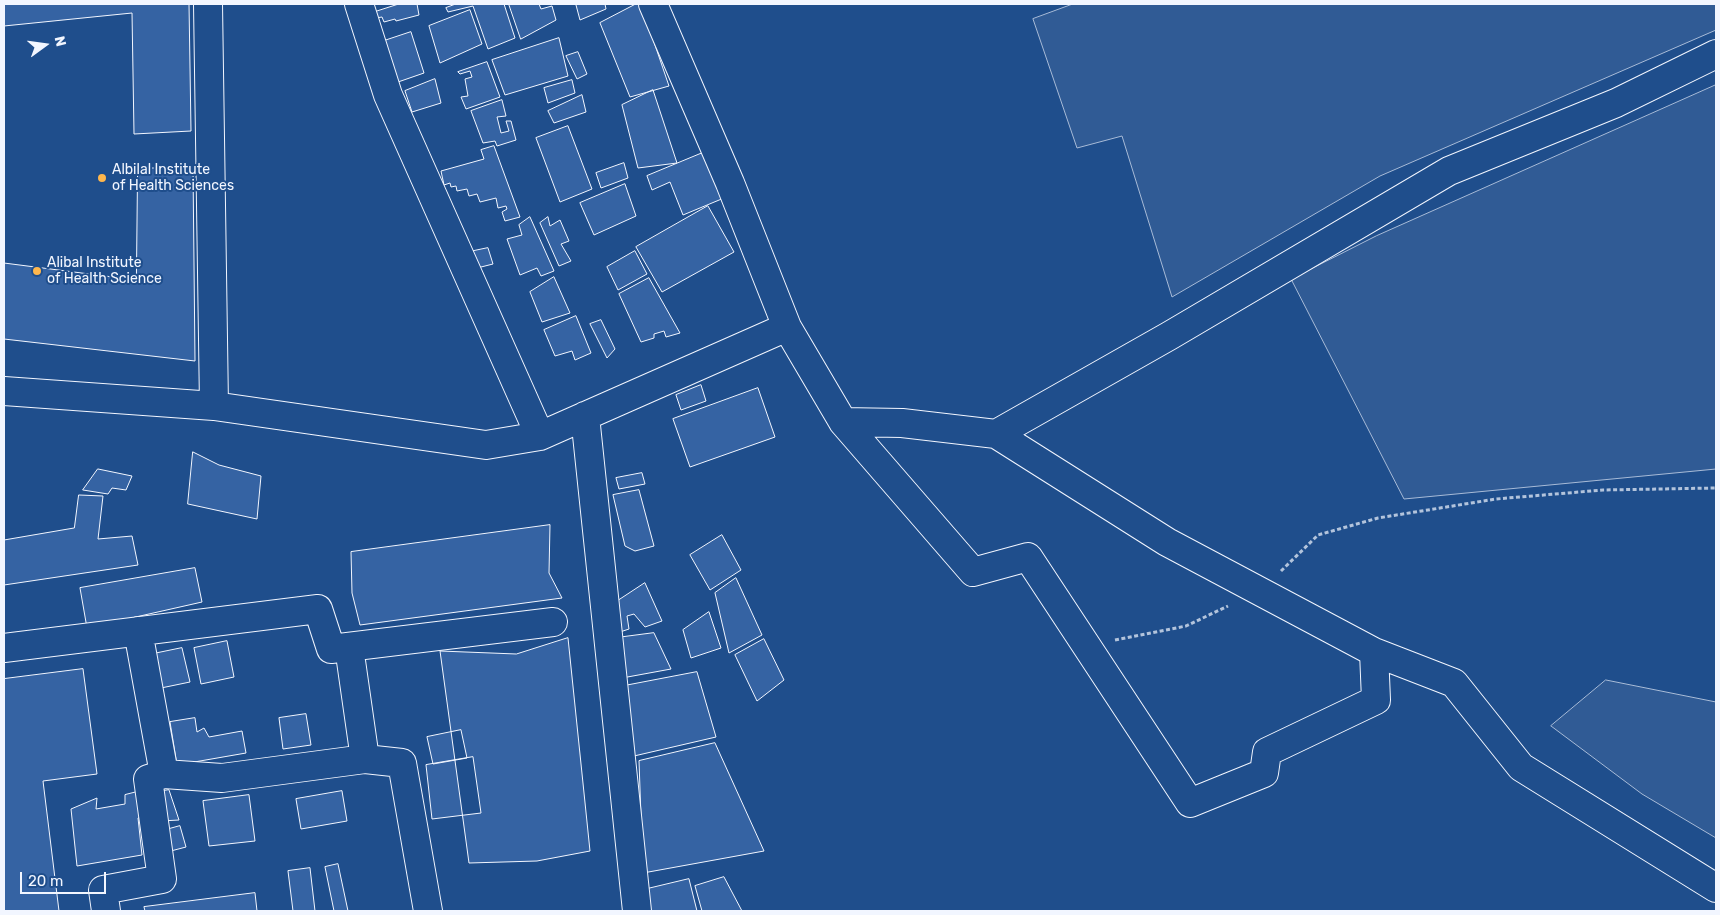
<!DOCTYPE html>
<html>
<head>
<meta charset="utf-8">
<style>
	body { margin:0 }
	#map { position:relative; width:1720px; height:915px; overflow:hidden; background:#1f4e8c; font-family:Rubik,sans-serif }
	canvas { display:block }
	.frame { position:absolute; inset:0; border:5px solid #f2f6ff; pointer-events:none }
	.north { position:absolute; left:20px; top:20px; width:50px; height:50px; -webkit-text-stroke:4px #1f4e8c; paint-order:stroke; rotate:76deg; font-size:14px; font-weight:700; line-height:20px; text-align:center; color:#f2f6ff }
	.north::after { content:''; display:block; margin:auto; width:18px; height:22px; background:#f2f6ff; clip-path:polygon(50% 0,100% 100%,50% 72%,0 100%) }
	.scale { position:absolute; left:20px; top:872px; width:86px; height:22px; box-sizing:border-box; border:2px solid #f2f6ff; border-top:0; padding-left:6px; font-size:15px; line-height:18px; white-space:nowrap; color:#f2f6ff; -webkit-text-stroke:4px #1f4e8c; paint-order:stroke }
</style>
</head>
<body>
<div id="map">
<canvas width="1720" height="915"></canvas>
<div class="frame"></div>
<div class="north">N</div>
<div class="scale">20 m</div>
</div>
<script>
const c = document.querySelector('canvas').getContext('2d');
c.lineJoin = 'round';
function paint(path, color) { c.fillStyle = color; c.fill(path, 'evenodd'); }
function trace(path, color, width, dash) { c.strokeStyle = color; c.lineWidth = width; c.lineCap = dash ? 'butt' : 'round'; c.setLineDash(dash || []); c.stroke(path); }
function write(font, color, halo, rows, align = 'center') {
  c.font = font + ' Rubik,sans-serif'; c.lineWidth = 4; c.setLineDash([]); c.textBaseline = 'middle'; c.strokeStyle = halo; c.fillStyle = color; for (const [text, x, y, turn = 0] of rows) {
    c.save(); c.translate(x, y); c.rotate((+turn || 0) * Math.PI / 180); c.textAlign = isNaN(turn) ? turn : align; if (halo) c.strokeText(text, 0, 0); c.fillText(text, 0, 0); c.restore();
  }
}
const built = new Path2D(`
	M 1073,4 L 1716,4 L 1716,30 L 1380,176 L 1172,297 L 1122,136 L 1077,148 L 1033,19 Z
	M 1716,85 L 1716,469 L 1404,499 L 1291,279 L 1376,236 Z
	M 1606,680 L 1716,702 L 1716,838 L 1642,794 L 1551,726 Z`);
const building = new Path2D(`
	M 4,4 L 189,4 L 191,131 L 134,134 L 132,13 L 4,26 Z
	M 399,4 L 417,4 L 419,15 L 396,21 L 395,19 L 384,22 L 382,17 L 376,18 L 375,12 Z
	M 456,4 L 504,4 L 515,38 L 488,49 L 473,6 L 448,12 L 446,8 Z
	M 509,4 L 539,4 L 541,9 L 552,6 L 556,20 L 521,39 Z
	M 580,4 L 605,4 L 606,9 L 580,20 L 576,5 Z
	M 636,4 L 641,4 L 669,86 L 630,97 L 600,23 Z
	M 470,10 L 482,44 L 440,63 L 429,26 Z
	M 411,32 L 424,73 L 398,82 L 381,42 Z
	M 559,38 L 568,76 L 505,95 L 492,60 Z
	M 578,52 L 587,74 L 577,79 L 566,56 Z
	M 487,62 L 500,97 L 466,109 L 461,97 L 468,96 L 465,79 L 472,77 L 470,71 L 460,74 L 458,72 Z
	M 435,79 L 441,103 L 412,112 L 405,91 Z
	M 572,80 L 575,93 L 548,103 L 544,88 Z
	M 653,90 L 677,163 L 638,168 L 622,105 Z
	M 582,95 L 586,112 L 554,123 L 548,111 Z
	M 502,100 L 506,116 L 497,117 L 501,133 L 509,131 L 506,121 L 511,121 L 516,140 L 497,146 L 495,141 L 483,143 L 471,111 Z
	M 568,126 L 592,189 L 560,202 L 536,138 Z
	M 494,146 L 520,217 L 505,221 L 502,212 L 507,209 L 506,206 L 498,208 L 496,198 L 480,202 L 477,194 L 469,196 L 467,189 L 457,191 L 456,186 L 451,187 L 450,183 L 444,185 L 441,171 L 484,159 L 481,150 Z
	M 705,152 L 724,198 L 683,215 L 670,182 L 652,190 L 647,176 Z
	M 624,163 L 628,178 L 601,188 L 596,173 Z
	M 138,168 L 193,168 L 195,361 L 4,339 L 4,263 L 136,280 Z
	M 625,184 L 636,216 L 594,235 L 580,203 Z
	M 708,206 L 734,252 L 662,292 L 636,247 Z
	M 530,217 L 554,271 L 541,276 L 537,268 L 520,275 L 507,239 L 522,235 L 519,225 Z
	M 548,217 L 550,226 L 560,220 L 569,241 L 561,244 L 571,261 L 559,266 L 540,223 Z
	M 488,248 L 493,264 L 473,269 L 469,252 Z
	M 635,251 L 647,274 L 618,290 L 607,267 Z
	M 554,277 L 570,313 L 542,322 L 530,292 Z
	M 649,278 L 680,333 L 666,337 L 664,331 L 654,334 L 654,338 L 641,342 L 619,294 Z
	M 576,316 L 591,353 L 575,360 L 572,351 L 555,356 L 544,330 Z
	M 601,320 L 615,349 L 607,358 L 590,324 Z
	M 701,385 L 706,401 L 681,410 L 676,395 Z
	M 758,388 L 775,437 L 690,467 L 673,419 Z
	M 193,452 L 219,465 L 261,476 L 257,519 L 188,504 Z
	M 98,469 L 132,476 L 126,490 L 112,488 L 108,494 L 83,490 Z
	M 642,473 L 645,484 L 619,489 L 616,478 Z
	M 639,490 L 654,546 L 635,551 L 625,546 L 613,495 Z
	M 79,495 L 103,496 L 98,539 L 132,536 L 138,565 L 4,585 L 4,540 L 74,528 Z
	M 550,525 L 549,573 L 562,598 L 360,625 L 352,593 L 351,552 Z
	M 722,535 L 741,570 L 710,590 L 690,555 Z
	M 195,568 L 202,602 L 87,628 L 80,588 Z
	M 736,578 L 762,635 L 729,653 L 715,593 Z
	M 645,583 L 662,621 L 645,627 L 634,614 L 627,616 L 629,629 L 614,634 L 610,606 Z
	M 709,612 L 721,648 L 691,658 L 683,630 Z
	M 654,633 L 671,669 L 622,678 L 616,638 Z
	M 568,638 L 590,851 L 537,861 L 469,863 L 440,651 L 516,654 Z
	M 764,639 L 784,680 L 757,701 L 735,655 Z
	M 227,641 L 234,677 L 201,684 L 194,648 Z
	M 182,648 L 190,682 L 161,688 L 153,654 Z
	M 83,669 L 97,774 L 43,781 L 59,911 L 4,911 L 4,679 Z
	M 697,672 L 716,737 L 634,756 L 624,686 Z
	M 306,714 L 311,745 L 283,749 L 279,718 Z
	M 195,718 L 197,732 L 204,728 L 209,737 L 242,731 L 246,753 L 177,765 L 170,722 Z
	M 461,730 L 467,758 L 433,764 L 427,737 Z
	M 715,743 L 764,851 L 643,873 L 639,761 Z
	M 473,757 L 481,813 L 432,819 L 426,765 Z
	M 169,790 L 179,820 L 161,821 L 157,792 Z
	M 141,791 L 147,815 L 138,818 L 142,855 L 77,866 L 71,809 L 97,798 L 96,809 L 125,804 L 125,795 Z
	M 342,791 L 347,821 L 301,829 L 296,799 Z
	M 249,795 L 255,841 L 209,846 L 203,801 Z
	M 180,826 L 186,847 L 167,852 L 162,831 Z
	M 338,864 L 348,911 L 334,911 L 325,867 Z
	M 310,868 L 315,911 L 293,911 L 288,871 Z
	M 724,877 L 742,911 L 702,911 L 695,886 Z
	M 689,879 L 697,911 L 648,911 L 643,890 Z
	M 255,893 L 257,911 L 145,911 L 144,907 Z`);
const path = new Path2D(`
	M 1281,571 L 1318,535 L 1378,518 L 1496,499 L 1603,490 L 1716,488
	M 1115,640 L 1186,626 L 1228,606`);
const minor = new Path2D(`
	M 208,4 L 214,406
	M 359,4 L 388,95 L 540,436
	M 653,4 L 730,183 L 787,327 L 843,422 L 973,572 L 1028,557 L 1190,803 L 1264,773 L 1267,752 L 1376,700 L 1374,652
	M 4,391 L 214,406 L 486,445 L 540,436 L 787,327
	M 585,416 L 637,911
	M 843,422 L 902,423 L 996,434 L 1167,542 L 1374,652 L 1454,683 L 1521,767 L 1716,888
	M 996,434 L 1169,336 L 1449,171 L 1616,103 L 1716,54
	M 349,647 L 365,759 L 402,763 L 428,911
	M 4,648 L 318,609 L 331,649 L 553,622
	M 164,774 L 222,778 L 365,759
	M 106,911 L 103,890 L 162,879 L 148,779 L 164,774 L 138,631`);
const markers = [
	[102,178,5,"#ffb74d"],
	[37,271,5,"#ffb74d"]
];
const poiNames = [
	["Albilal Institute",112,170],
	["of Health Sciences",112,186],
	["Alibal Institute",47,263],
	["of Health Science",47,279]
];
paint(built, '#305b95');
trace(built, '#a8bbd7', 1);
paint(building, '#3563a3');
trace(building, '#f2f6ff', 1);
trace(minor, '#f2f6ff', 30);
trace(path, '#b3c4dc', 3, [4, 2.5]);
trace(minor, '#1f4e8c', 28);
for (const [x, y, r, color] of markers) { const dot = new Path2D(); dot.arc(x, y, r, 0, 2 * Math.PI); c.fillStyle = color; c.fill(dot); trace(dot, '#1f4e8c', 2); }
write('14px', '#f2f6ff', '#1f4e8c', poiNames, 'left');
</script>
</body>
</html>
